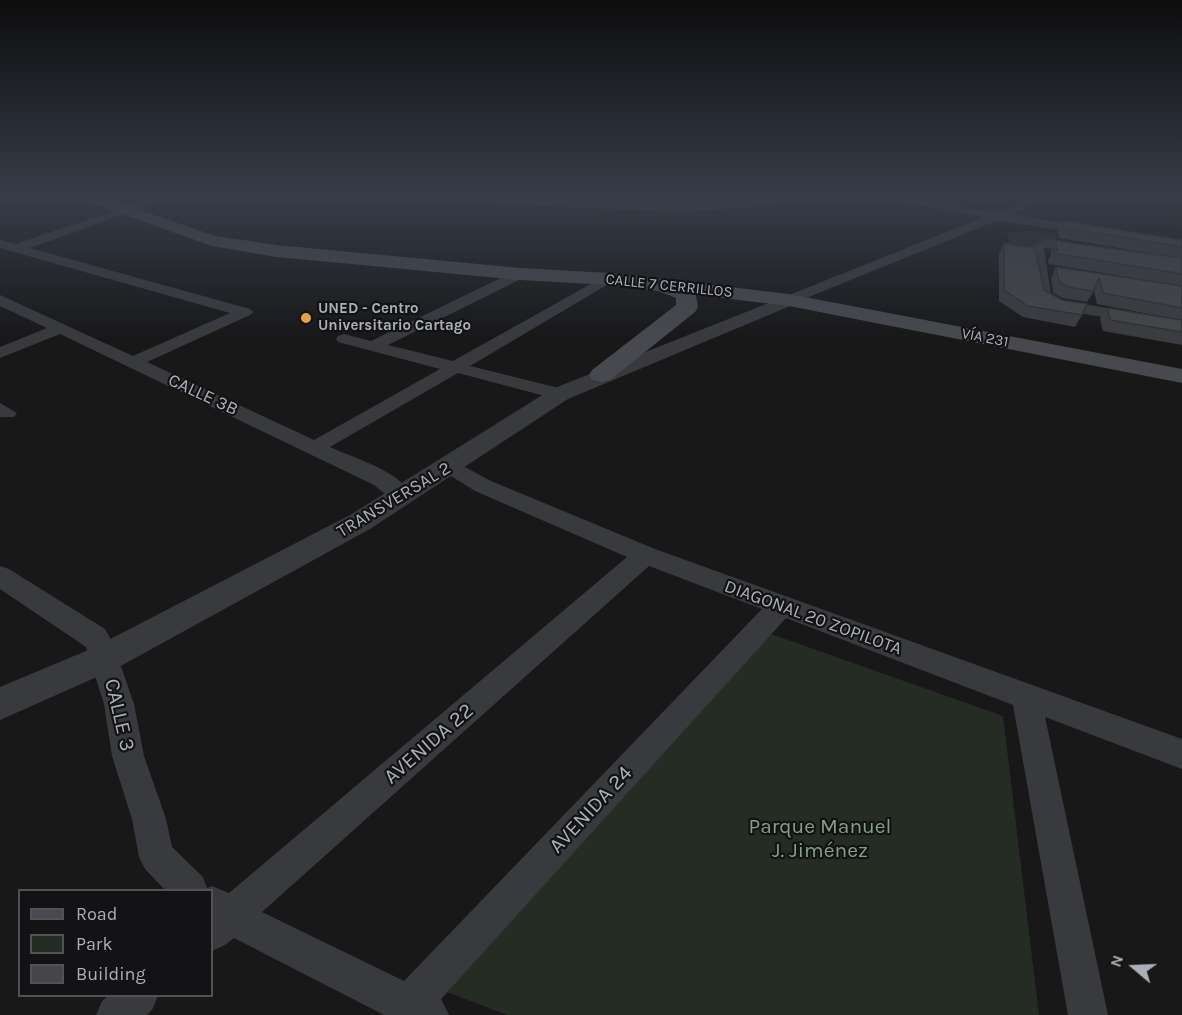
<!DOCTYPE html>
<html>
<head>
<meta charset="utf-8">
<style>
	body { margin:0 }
	#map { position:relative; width:1182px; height:1015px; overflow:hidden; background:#181819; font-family:Karla,sans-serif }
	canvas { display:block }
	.legend { position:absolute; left:18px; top:889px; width:195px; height:108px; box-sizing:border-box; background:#131315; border:2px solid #505256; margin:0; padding:8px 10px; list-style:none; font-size:18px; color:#abb0b8 }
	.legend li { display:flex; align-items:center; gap:12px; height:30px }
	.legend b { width:30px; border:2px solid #505256 }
	.north { position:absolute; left:1104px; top:937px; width:60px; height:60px; -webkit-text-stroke:4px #131315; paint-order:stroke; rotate:289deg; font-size:16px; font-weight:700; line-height:24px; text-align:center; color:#abb0b8 }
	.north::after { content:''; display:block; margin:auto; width:21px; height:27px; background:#abb0b8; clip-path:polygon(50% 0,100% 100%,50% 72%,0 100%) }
</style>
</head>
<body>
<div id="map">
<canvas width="1182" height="1015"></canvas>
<ul class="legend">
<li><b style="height:8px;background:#47494e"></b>Road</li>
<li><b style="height:16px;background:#242c24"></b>Park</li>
<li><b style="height:16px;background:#454649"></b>Building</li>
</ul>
<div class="north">N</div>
</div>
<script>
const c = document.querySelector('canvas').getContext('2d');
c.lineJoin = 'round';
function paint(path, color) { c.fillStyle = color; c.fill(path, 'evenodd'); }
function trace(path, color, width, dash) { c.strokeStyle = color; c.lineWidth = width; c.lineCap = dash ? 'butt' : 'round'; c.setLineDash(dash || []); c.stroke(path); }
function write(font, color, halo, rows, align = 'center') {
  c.font = font + ' Karla,sans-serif'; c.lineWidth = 4.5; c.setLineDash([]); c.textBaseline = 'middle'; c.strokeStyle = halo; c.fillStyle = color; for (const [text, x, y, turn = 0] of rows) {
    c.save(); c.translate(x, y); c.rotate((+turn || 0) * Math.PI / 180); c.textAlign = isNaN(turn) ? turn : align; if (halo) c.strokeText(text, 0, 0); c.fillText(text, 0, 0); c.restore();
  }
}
const green = new Path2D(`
	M 1032,231 L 1056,235 L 1056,241 L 1033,247 L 1010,244 L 1007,233 Z
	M 771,634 L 1003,716 L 1039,1015 L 507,1015 L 439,989 Z`);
const minor = new Path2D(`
	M 151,198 L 168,198 L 30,248 L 250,309 L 253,312 L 250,315 L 147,362 L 314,440 L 440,369 L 338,342 L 336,339 L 338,336 L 344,334 L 371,341 L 515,271 L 525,271 L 525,277 L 388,345 L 453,361 L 605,276 L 615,276 L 617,279 L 470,366 L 567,390 L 569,394 L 567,398 L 560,400 L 458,373 L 330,447 C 356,459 398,470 413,496 L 410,501 C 394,506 386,494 374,485 L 60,334 L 0,358 L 0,347 L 47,328 L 0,306 L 0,295 L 133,356 L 230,313 L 0,248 L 0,240 L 16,244 Z
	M 498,198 L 681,205 L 796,198 L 754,207 L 681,212 L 499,204 L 493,201 Z
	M 886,198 C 923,197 957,209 993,211 C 1006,212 1026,198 1047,198 L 1011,214 L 1088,227 L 1094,231 L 1088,235 L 998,220 L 794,303 L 784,303 L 781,300 L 784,297 L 984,217 L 892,201 Z
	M 1048,239 L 1083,244 L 1090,248 L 1083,252 L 1044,248 L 1051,294 L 1061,300 L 1182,321 L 1182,331 L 1056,309 L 1039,299 L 1030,246 Z
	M 0,403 L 17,413 L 14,417 L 0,417 Z
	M 450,459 L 491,481 L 655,549 L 1182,739 L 1182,769 L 1045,717 L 1108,1015 L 1068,1015 L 1013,705 L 786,618 L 441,999 L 449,1015 L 384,1015 L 234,938 L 225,945 L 212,951 L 212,890 L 165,890 L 145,869 L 139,857 L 132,819 L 112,756 L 104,704 L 86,647 L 0,589 L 0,566 L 9,569 L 105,629 L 113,643 L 134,704 L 144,756 L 166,819 L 172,847 L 203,877 L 207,888 L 212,886 L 229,893 L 627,557 L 475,491 L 443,471 L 439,466 L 443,461 ZM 649,566 L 762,609 L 404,981 L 262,912 Z
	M 108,996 L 158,996 L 152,1010 L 147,1015 L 96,1015 L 102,1001 Z`);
const tertiary = new Path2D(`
	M 789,295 L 798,300 L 795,304 L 568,399 L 370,529 L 117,668 L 0,720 L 0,687 L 93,648 L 350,515 L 552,389 Z`);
const secondary = new Path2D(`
	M 83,198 L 106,198 L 215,236 L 277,245 L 520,268 L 610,273 L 789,294 L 1182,369 L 1182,383 L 789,306 L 696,295 L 698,307 L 695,312 L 610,380 L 601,382 L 592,380 L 589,375 L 592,370 L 676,305 L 676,298 L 658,291 L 610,285 L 520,280 L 277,257 L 212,246 L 85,201 Z`);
const wall = new Path2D(`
	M 1063,221 L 1182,240 L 1182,286 L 1049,264 L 1048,261 L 1051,255 L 1051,251 L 1056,241 L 1149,253 L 1059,238 L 1058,231 Z
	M 1004,243 L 1044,290 L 1082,315 L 1075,327 L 1023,317 L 999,301 L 999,254 Z
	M 1056,267 L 1182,286 L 1182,345 L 1103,331 L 1100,319 L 1107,308 L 1170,318 L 1097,304 L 1094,291 L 1087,302 L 1062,298 L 1053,293 L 1051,278 Z`);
const building = new Path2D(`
	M 1063,221 L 1182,240 L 1182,247 L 1065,228 Z
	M 1056,241 L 1182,258 L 1182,274 L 1054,253 L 1054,250 L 1057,251 Z
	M 1004,243 L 1035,248 L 1044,290 L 1062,300 L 1087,304 L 1082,315 L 1028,306 L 1004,290 Z
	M 1056,267 L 1182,286 L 1182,308 L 1103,293 L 1099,278 L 1093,291 L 1068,287 L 1059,282 Z
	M 1107,308 L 1182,320 L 1182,332 L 1110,320 Z`);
const markers = [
	[306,318,6,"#e5a044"]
];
const farStreetnames = [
	["CALLE 7 CERRILLOS",669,286,6],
	["VÍA 231",985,338,11]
];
const farPoinames = [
	["UNED - Centro",318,309],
	["Universitario Cartago",318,326]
];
const streetNames = [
	["CALLE 3B",203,395,25],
	["TRANSVERSAL 2",394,500,-31],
	["DIAGONAL 20 ZOPILOTA",813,618,20]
];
const nearStreetnames = [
	["CALLE 3",119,715,77],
	["AVENIDA 22",429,744,-41],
	["AVENIDA 24",591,810,-47]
];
const nearParknames = [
	["Parque Manuel",820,827],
	["J. Jiménez",820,851]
];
paint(green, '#242c24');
paint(minor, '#393a3e');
paint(tertiary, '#393a3e');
paint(secondary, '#47494e');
paint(wall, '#3b3c3f');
paint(building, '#454649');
trace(building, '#303133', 1.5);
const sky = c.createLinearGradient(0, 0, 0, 340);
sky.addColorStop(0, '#0d0d0e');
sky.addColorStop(0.58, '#373d49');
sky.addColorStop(1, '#373d4900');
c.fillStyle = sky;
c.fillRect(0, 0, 1182, 340);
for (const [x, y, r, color] of markers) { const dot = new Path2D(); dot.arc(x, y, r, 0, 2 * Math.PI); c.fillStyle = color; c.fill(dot); trace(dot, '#131315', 2); }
write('15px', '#abb0b8', '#131315', farStreetnames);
write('bold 15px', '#abb0b8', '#131315', farPoinames, 'left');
write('18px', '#abb0b8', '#131315', streetNames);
write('21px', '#abb0b8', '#131315', nearStreetnames);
write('21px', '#84a283', '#131315', nearParknames);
</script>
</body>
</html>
